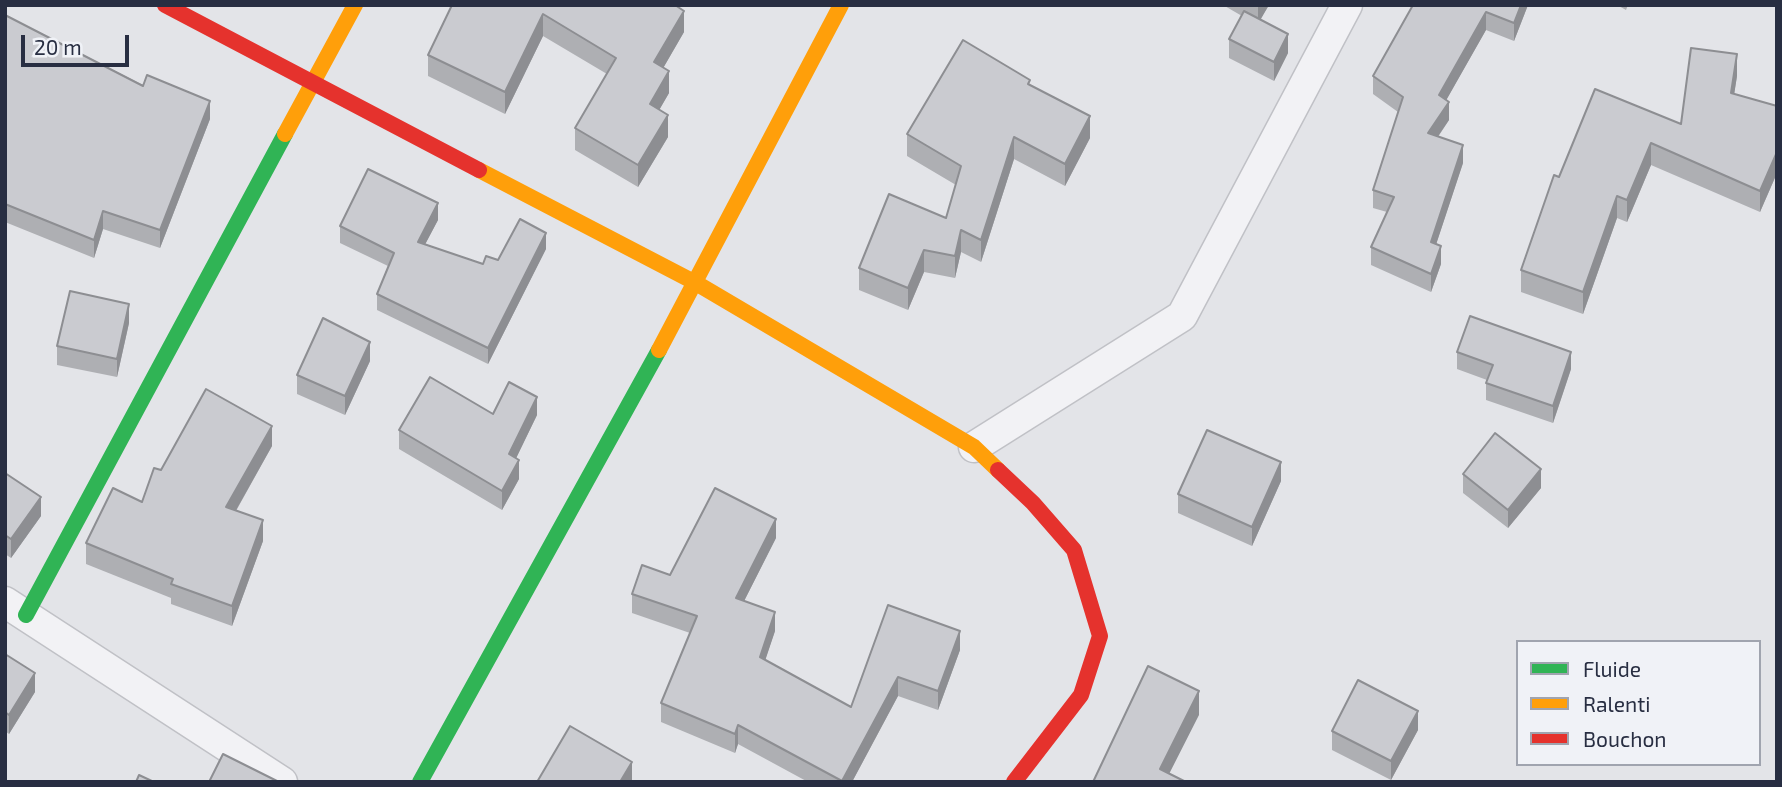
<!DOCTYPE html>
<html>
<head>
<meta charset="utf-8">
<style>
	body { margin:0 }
	#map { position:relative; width:1782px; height:787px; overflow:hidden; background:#e3e4e8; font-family:"Exo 2",sans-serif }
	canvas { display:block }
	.frame { position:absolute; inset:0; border:7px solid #282e42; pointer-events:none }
	.legend { position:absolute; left:1516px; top:640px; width:245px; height:126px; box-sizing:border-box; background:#f0f2f7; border:2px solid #a0a4af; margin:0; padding:9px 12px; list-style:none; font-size:21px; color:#282e42 }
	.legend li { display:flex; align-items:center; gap:14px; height:35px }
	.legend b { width:35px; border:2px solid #a0a4af }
	.scale { position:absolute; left:21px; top:35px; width:108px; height:32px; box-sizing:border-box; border:4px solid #282e42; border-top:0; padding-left:9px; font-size:21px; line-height:24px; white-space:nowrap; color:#282e42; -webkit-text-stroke:5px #f0f2f7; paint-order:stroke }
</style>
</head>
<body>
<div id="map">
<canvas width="1782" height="787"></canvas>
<div class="frame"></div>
<ul class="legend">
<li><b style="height:9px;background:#30b455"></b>Fluide</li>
<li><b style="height:9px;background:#ff9f0a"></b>Ralenti</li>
<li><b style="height:9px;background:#e5322d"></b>Bouchon</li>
</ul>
<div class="scale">20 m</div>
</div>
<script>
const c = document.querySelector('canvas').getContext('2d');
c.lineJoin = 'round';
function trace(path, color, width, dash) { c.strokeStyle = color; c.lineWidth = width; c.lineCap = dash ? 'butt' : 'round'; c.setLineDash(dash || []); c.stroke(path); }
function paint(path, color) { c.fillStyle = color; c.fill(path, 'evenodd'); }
const street = new Path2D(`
	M 974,447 L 1182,316 L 1347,5
	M 5,602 L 282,782`);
const fast = new Path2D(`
	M 26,615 L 285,134
	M 420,782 L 659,350`);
const slow = new Path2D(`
	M 285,134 L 355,5
	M 479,170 L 696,283 L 974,447 L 998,470
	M 659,350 L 841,5`);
const jam = new Path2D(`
	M 165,5 L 479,170
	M 998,470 L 1033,503 L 1074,550 L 1100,636 L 1081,695 L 1014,782`);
const wall = new Path2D(`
	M 452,5 L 675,5 L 684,32 L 663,68 L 669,93 L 659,110 L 668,137 L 638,187 L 575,150 L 575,128 L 607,74 L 543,36 L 505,114 L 428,76 L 428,55 Z
	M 1223,5 L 1269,5 L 1260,19 L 1288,53 L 1274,81 L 1229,58 L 1229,39 L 1242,16 Z
	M 1413,5 L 1528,5 L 1514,41 L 1486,30 L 1446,100 L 1449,120 L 1438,137 L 1463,163 L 1436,244 L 1441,264 L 1431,292 L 1371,265 L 1371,247 L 1387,212 L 1373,208 L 1373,190 L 1398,112 L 1373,94 L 1373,76 Z
	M 1617,5 L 1628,5 L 1626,10 Z
	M 5,15 L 210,119 L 160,248 L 103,229 L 94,258 L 5,222 Z
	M 1737,76 L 1734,94 L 1777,106 L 1777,173 L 1760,212 L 1651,165 L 1627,222 L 1617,218 L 1583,314 L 1521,292 L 1521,270 L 1559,177 L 1681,124 Z
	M 1030,85 L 1090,138 L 1065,186 L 1014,159 L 981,262 L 961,252 L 955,278 L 924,272 L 908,310 L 859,290 L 859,268 L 946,218 L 956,185 L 907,156 L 907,134 Z
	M 438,220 L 425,244 L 483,264 L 546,249 L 488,364 L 377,310 L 377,294 L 388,266 L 340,243 L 340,226 Z
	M 129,323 L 117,377 L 57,365 L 57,346 Z
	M 1457,352 L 1571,369 L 1553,423 L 1486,400 L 1486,383 L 1487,380 L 1457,369 Z
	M 370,361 L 345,415 L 297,394 L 297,375 Z
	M 493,414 L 537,415 L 516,458 L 519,479 L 502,510 L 399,449 L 399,430 Z
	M 272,446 L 236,511 L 263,541 L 232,626 L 171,604 L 171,598 L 86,564 L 86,543 L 142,502 L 161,470 Z
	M 5,473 L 41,516 L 11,558 L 5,554 Z
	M 1463,474 L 1541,488 L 1508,528 L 1463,493 Z
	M 1281,481 L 1252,546 L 1178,513 L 1178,494 Z
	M 776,538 L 744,601 L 775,631 L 765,660 L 851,707 L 888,605 L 960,650 L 938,710 L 898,696 L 852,782 L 808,782 L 738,744 L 735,753 L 661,722 L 661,703 L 690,633 L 632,613 L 632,594 L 670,575 Z
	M 5,654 L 35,692 L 9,734 L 5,731 Z
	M 1418,730 L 1391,780 L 1332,750 L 1332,731 Z`);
const shadedWall = new Path2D(`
	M 1258,5 L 1269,5 L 1258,24 Z
	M 1521,5 L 1528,5 L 1514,41 L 1514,23 Z
	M 684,11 L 684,32 L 654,84 L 654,62 Z
	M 1486,12 L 1486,30 L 1439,113 L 1439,95 Z
	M 543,14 L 543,36 L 505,114 L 505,92 Z
	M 1288,34 L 1288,53 L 1274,81 L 1274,62 Z
	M 1737,54 L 1737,76 L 1731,115 L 1731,93 Z
	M 669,71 L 669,93 L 650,126 L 650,104 Z
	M 210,101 L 210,119 L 160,248 L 160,230 Z
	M 1449,102 L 1449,120 L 1428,151 L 1428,133 Z
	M 668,115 L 668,137 L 638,187 L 638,165 Z
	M 1090,116 L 1090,138 L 1065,186 L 1065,164 Z
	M 1014,137 L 1014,159 L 981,262 L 981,240 Z
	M 1651,143 L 1651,165 L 1627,222 L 1627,200 Z
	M 1463,145 L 1463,163 L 1431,260 L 1431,242 Z
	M 1777,152 L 1777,173 L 1760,212 L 1760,191 Z
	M 1617,196 L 1617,218 L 1583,314 L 1583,292 Z
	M 438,203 L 438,220 L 418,258 L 418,242 Z
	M 103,211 L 103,229 L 94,258 L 94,240 Z
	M 961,230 L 961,252 L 955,278 L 955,256 Z
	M 546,233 L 546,249 L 488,364 L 488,348 Z
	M 1441,246 L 1441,264 L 1431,292 L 1431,274 Z
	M 924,250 L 924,272 L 908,310 L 908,288 Z
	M 129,304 L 129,323 L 117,377 L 117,359 Z
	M 370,342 L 370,361 L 345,415 L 345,396 Z
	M 1571,352 L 1571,369 L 1553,423 L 1553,406 Z
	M 537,397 L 537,415 L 509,473 L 509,454 Z
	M 272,426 L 272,446 L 226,528 L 226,507 Z
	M 519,460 L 519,479 L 502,510 L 502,491 Z
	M 1281,462 L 1281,481 L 1252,546 L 1252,527 Z
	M 1541,469 L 1541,488 L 1508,528 L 1508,510 Z
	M 41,497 L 41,516 L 11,558 L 11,539 Z
	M 776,519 L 776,538 L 736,617 L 736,598 Z
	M 263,520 L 263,541 L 232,626 L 232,606 Z
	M 775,612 L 775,631 L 760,676 L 760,657 Z
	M 960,631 L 960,650 L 938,710 L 938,691 Z
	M 35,673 L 35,692 L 9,734 L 9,715 Z
	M 898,677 L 898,696 L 852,782 L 842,782 Z
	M 1199,691 L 1199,715 L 1165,782 L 1160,769 Z
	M 1418,711 L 1418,730 L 1391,780 L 1391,761 Z
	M 738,725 L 738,744 L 735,753 L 735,734 Z
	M 632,762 L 632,782 L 620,782 Z`);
const building = new Path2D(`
	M 452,5 L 675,5 L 684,11 L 654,62 L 669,71 L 650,104 L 668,115 L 638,165 L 575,128 L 616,58 L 543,14 L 505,92 L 428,55 Z
	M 1413,5 L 1521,5 L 1514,23 L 1486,12 L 1439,95 L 1449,102 L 1428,133 L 1463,145 L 1431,242 L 1441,246 L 1431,274 L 1371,247 L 1394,197 L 1373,190 L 1403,97 L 1373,76 Z
	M 1244,11 L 1288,34 L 1274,62 L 1229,39 Z
	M 5,15 L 143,86 L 147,75 L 210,101 L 160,230 L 103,211 L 94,240 L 5,204 Z
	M 963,40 L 1030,80 L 1028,84 L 1090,116 L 1065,164 L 1014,137 L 981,240 L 961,230 L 955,256 L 924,250 L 908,288 L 859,268 L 889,194 L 946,218 L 961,166 L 907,134 Z
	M 1691,48 L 1737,54 L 1731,93 L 1777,106 L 1777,152 L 1760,191 L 1651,143 L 1627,200 L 1617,196 L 1583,292 L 1521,270 L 1554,175 L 1559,177 L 1595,89 L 1681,124 Z
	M 368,169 L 438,203 L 418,242 L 483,264 L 486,256 L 498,260 L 520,219 L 546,233 L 488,348 L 377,294 L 394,253 L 340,226 Z
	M 70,291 L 129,304 L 117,359 L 57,346 Z
	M 1470,316 L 1571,352 L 1553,406 L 1486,383 L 1493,365 L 1457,352 Z
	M 323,318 L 370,342 L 345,396 L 297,375 Z
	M 430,377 L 493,414 L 509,382 L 537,397 L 509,454 L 519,460 L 502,491 L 399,430 Z
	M 206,389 L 272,426 L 226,507 L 263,520 L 232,606 L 171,584 L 173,579 L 86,543 L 113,488 L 142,502 L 154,468 L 161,470 Z
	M 1207,430 L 1281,462 L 1252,527 L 1178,494 Z
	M 1495,433 L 1541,469 L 1508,510 L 1463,474 Z
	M 5,473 L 41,497 L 11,539 L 5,535 Z
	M 715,488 L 776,519 L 736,598 L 775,612 L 760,657 L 851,707 L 888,605 L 960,631 L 938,691 L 898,677 L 842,781 L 738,725 L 735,734 L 661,703 L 697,616 L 632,594 L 642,565 L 670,575 Z
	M 5,654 L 35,673 L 9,715 L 5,712 Z
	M 1148,666 L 1199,691 L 1160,769 L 1186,782 L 1093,782 Z
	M 1358,680 L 1418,711 L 1391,761 L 1332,731 Z
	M 570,726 L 632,762 L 620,782 L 537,782 Z
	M 223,754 L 279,782 L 209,782 Z
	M 139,775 L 154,782 L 136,782 Z`);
trace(street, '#c0c1c6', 33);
trace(street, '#f2f2f5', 30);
trace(fast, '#30b455', 16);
trace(slow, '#ff9f0a', 16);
trace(jam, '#e5322d', 16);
paint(wall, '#aeafb3');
paint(shadedWall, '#8d8e92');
paint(building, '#cacbd0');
trace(building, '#8d8e92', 2);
</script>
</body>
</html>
